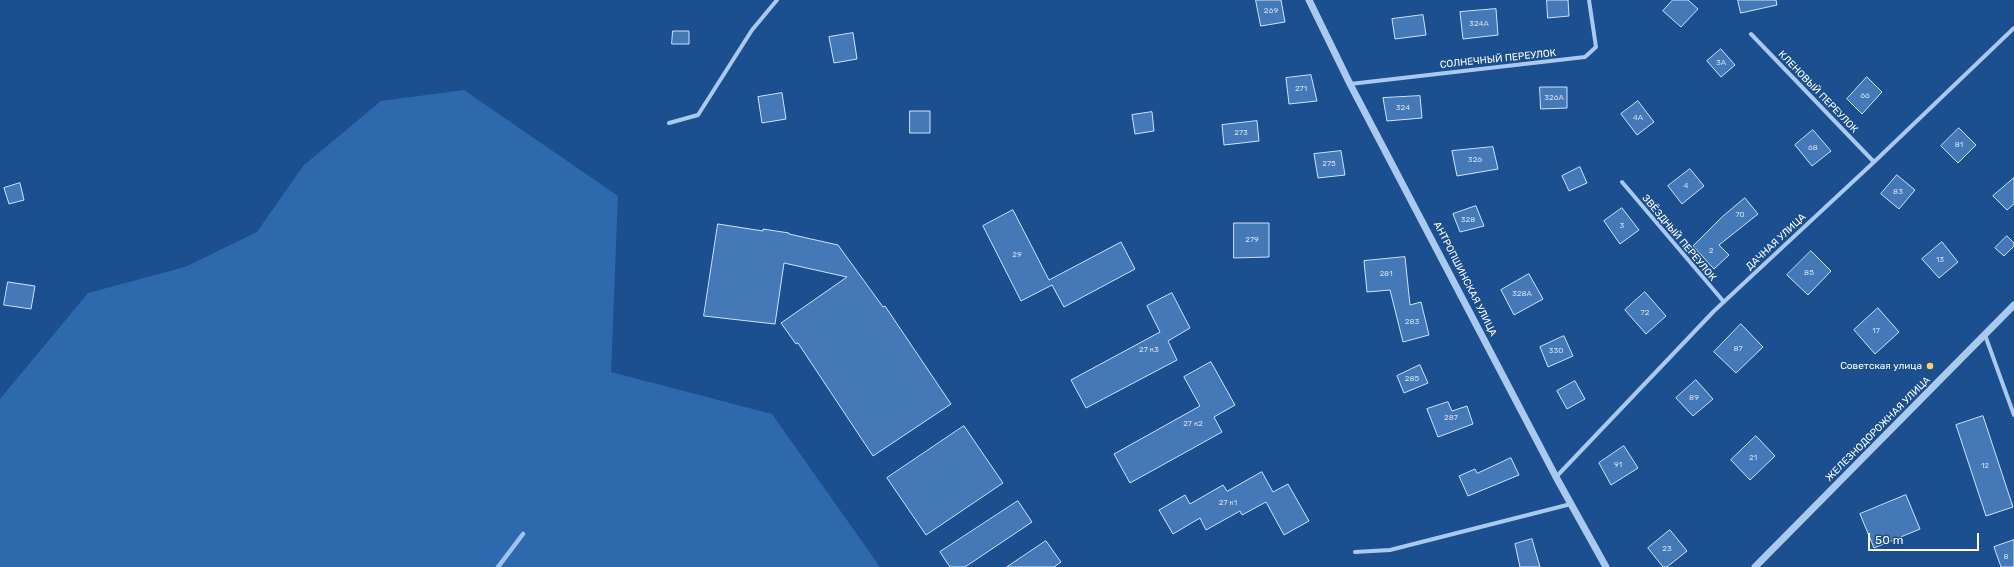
<!DOCTYPE html>
<html>
<head>
<meta charset="utf-8">
<style>
	body { margin:0 }
	#map { position:relative; width:2014px; height:567px; overflow:hidden; background:#1b4f8f; font-family:Rubik,sans-serif }
	canvas { display:block }
	.scale { position:absolute; left:1868px; top:533px; width:111px; height:18px; box-sizing:border-box; border:2px solid #fff; border-top:0; padding-left:5px; font-size:12px; line-height:14px; white-space:nowrap; color:#fff; -webkit-text-stroke:3px #1b4f8f; paint-order:stroke }
</style>
</head>
<body>
<div id="map">
<canvas width="2014" height="567"></canvas>
<div class="scale">50 m</div>
</div>
<script>
const c = document.querySelector('canvas').getContext('2d');
c.lineJoin = 'round';
function paint(path, color) { c.fillStyle = color; c.fill(path, 'evenodd'); }
function trace(path, color, width, dash) { c.strokeStyle = color; c.lineWidth = width; c.lineCap = dash ? 'butt' : 'round'; c.setLineDash(dash || []); c.stroke(path); }
function write(font, color, halo, rows, align = 'center') {
  c.font = font + ' Rubik,sans-serif'; c.lineWidth = 3; c.setLineDash([]); c.textBaseline = 'middle'; c.strokeStyle = halo; c.fillStyle = color; for (const [text, x, y, turn = 0] of rows) {
    c.save(); c.translate(x, y); c.rotate((+turn || 0) * Math.PI / 180); c.textAlign = isNaN(turn) ? turn : align; if (halo) c.strokeText(text, 0, 0); c.fillText(text, 0, 0); c.restore();
  }
}
const green = new Path2D(`
	M 464,90 L 618,196 L 611,372 L 772,414 L 880,567 L 0,567 L 0,399 L 88,293 L 185,267 L 257,232 L 303,166 L 381,101 Z`);
const stream = new Path2D(`
	M 498,567 L 523,534`);
const building = new Path2D(`
	M 1256,0 L 1281,0 L 1285,22 L 1261,26 Z
	M 1547,0 L 1568,0 L 1569,16 L 1548,18 Z
	M 1673,0 L 1688,0 L 1698,9 L 1681,27 L 1663,11 Z
	M 1738,0 L 1776,0 L 1777,5 L 1741,13 Z
	M 1496,9 L 1498,35 L 1463,39 L 1460,12 Z
	M 1423,15 L 1426,35 L 1395,39 L 1392,19 Z
	M 673,31 L 689,31 L 689,44 L 672,44 Z
	M 853,33 L 857,59 L 834,63 L 829,37 Z
	M 1721,49 L 1735,65 L 1721,77 L 1707,61 Z
	M 1311,75 L 1317,101 L 1289,104 L 1286,78 Z
	M 1867,77 L 1882,92 L 1862,114 L 1847,99 Z
	M 1540,87 L 1567,87 L 1567,108 L 1541,109 Z
	M 782,93 L 786,119 L 762,123 L 758,97 Z
	M 1420,96 L 1422,118 L 1387,121 L 1383,98 Z
	M 1638,101 L 1654,122 L 1637,135 L 1621,114 Z
	M 910,111 L 930,111 L 930,133 L 910,133 Z
	M 1152,112 L 1154,131 L 1135,134 L 1132,115 Z
	M 1257,121 L 1259,141 L 1224,145 L 1222,125 Z
	M 1959,128 L 1976,145 L 1958,163 L 1941,146 Z
	M 1813,130 L 1831,151 L 1812,166 L 1795,145 Z
	M 1493,147 L 1498,169 L 1457,176 L 1452,151 Z
	M 1341,151 L 1345,175 L 1318,178 L 1314,154 Z
	M 1580,167 L 1587,183 L 1569,191 L 1562,176 Z
	M 1690,169 L 1704,186 L 1682,204 L 1668,186 Z
	M 1897,175 L 1915,190 L 1899,209 L 1881,194 Z
	M 2014,178 L 2014,204 L 2007,210 L 1993,196 Z
	M 20,183 L 24,200 L 9,204 L 4,188 Z
	M 1745,198 L 1758,214 L 1719,245 L 1729,255 L 1714,269 L 1693,246 L 1722,217 Z
	M 1476,206 L 1484,226 L 1460,232 L 1453,214 Z
	M 1622,208 L 1639,230 L 1620,244 L 1604,221 Z
	M 1013,210 L 1049,280 L 1121,242 L 1135,269 L 1064,307 L 1052,285 L 1021,301 L 983,226 Z
	M 1234,223 L 1269,223 L 1269,257 L 1234,258 Z
	M 718,224 L 763,231 L 763,229 L 789,233 L 789,234 L 838,245 L 883,307 L 885,306 L 951,404 L 873,456 L 798,343 L 796,344 L 781,323 L 847,277 L 784,263 L 775,324 L 704,316 Z
	M 2007,236 L 2014,243 L 2014,246 L 2004,256 L 1995,248 Z
	M 1942,242 L 1958,262 L 1939,278 L 1922,259 Z
	M 1811,251 L 1831,271 L 1808,295 L 1787,275 Z
	M 1405,257 L 1410,305 L 1421,302 L 1429,335 L 1403,342 L 1390,290 L 1367,292 L 1364,261 Z
	M 1529,274 L 1543,299 L 1514,315 L 1501,290 Z
	M 8,282 L 35,286 L 31,309 L 4,305 Z
	M 1645,292 L 1666,316 L 1646,334 L 1625,310 Z
	M 1172,293 L 1190,328 L 1168,341 L 1177,360 L 1086,408 L 1071,380 L 1160,332 L 1147,306 Z
	M 1878,308 L 1899,332 L 1875,354 L 1854,330 Z
	M 1741,324 L 1763,347 L 1736,373 L 1714,352 Z
	M 1564,336 L 1573,356 L 1548,367 L 1540,347 Z
	M 1211,362 L 1235,405 L 1214,417 L 1222,432 L 1130,483 L 1114,454 L 1200,406 L 1184,377 Z
	M 1420,365 L 1428,383 L 1404,393 L 1397,376 Z
	M 1696,380 L 1713,399 L 1693,416 L 1676,398 Z
	M 1575,381 L 1585,399 L 1567,409 L 1557,391 Z
	M 1448,402 L 1452,411 L 1467,406 L 1473,424 L 1438,437 L 1427,409 Z
	M 1983,416 L 2013,507 L 1986,516 L 1956,425 Z
	M 964,426 L 1003,483 L 926,535 L 887,478 Z
	M 1756,436 L 1775,456 L 1750,480 L 1731,460 Z
	M 1624,446 L 1638,468 L 1611,485 L 1599,463 Z
	M 1511,458 L 1519,475 L 1468,496 L 1459,476 L 1475,469 L 1477,473 Z
	M 1262,472 L 1273,492 L 1288,484 L 1309,521 L 1284,535 L 1266,502 L 1242,515 L 1240,511 L 1206,530 L 1200,518 L 1173,534 L 1159,510 L 1185,495 L 1190,504 L 1223,485 L 1227,491 Z
	M 1906,495 L 1920,529 L 1874,548 L 1860,514 Z
	M 1018,501 L 1032,522 L 965,567 L 950,567 L 940,552 Z
	M 1670,530 L 1687,551 L 1667,567 L 1663,567 L 1648,548 Z
	M 1532,539 L 1540,567 L 1520,567 L 1515,544 Z
	M 2014,540 L 2014,567 L 2001,567 L 1994,547 Z
	M 1046,541 L 1061,562 L 1054,567 L 1007,567 Z`);
const minor = new Path2D(`
	M 1751,34 L 1874,162
	M 1350,84 L 1585,57 L 1596,47 L 1589,0
	M 669,123 L 698,115 L 752,30 L 777,0
	M 1622,182 L 1724,302
	M 1985,335 L 2014,415
	M 1556,477 L 1714,311 L 1874,162 L 2014,28
	M 1355,552 L 1390,550 L 1571,504`);
const tertiary = new Path2D(`
	M 1309,0 L 1350,84 L 1556,477 L 1606,567
	M 1755,567 L 2014,305`);
const markers = [
	[1930,366,4,"#ffd166"]
];
const numberNames = [
	["269",1271,11],
	["324А",1479,24],
	["3А",1721,63],
	["271",1301,89],
	["66",1865,96],
	["326А",1554,98],
	["324",1403,108],
	["4А",1638,118],
	["273",1241,133],
	["81",1959,145],
	["68",1813,148],
	["326",1475,160],
	["275",1329,164],
	["4",1686,186],
	["83",1898,192],
	["70",1740,215],
	["328",1468,220],
	["3",1622,226],
	["279",1252,240],
	["2",1711,251],
	["29",1017,255],
	["13",1940,260],
	["85",1809,273],
	["281",1386,274],
	["328А",1522,294],
	["72",1645,313],
	["283",1412,322],
	["17",1876,331],
	["87",1738,349],
	["27 к3",1149,350],
	["330",1556,351],
	["285",1412,379],
	["89",1694,398],
	["287",1451,418],
	["27 к2",1193,424],
	["21",1753,458],
	["91",1618,465],
	["12",1985,466],
	["27 к1",1228,503],
	["23",1667,549],
	["8",2006,557]
];
const streetNames = [
	["СОЛНЕЧНЫЙ ПЕРЕУЛОК",1498,59,-6],
	["КЛЕНОВЫЙ ПЕРЕУЛОК",1818,92,46],
	["ЗВЁЗДНЫЙ ПЕРЕУЛОК",1679,238,50],
	["ДАЧНАЯ УЛИЦА",1776,242,-43],
	["АНТРОПШИНСКАЯ УЛИЦА",1465,279,63],
	["ЖЕЛЕЗНОДОРОЖНАЯ УЛИЦА",1878,429,-45]
];
const poiNames = [
	["Советская улица",1922,366]
];
paint(green, '#2e69ad');
trace(stream, '#9cc4f0', 4.5);
paint(building, '#4478b7');
trace(building, '#cfe3fa', 1);
trace(minor, '#a9c9ee', 4);
trace(tertiary, '#a9c9ee', 7);
for (const [x, y, r, color] of markers) { const dot = new Path2D(); dot.arc(x, y, r, 0, 2 * Math.PI); c.fillStyle = color; c.fill(dot); trace(dot, '#1b4f8f', 1.5); }
write('8px', '#d0dded', null, numberNames);
write('10px', '#fff', '#1b4f8f', streetNames);
write('10px', '#fff', '#1b4f8f', poiNames, 'right');
</script>
</body>
</html>
